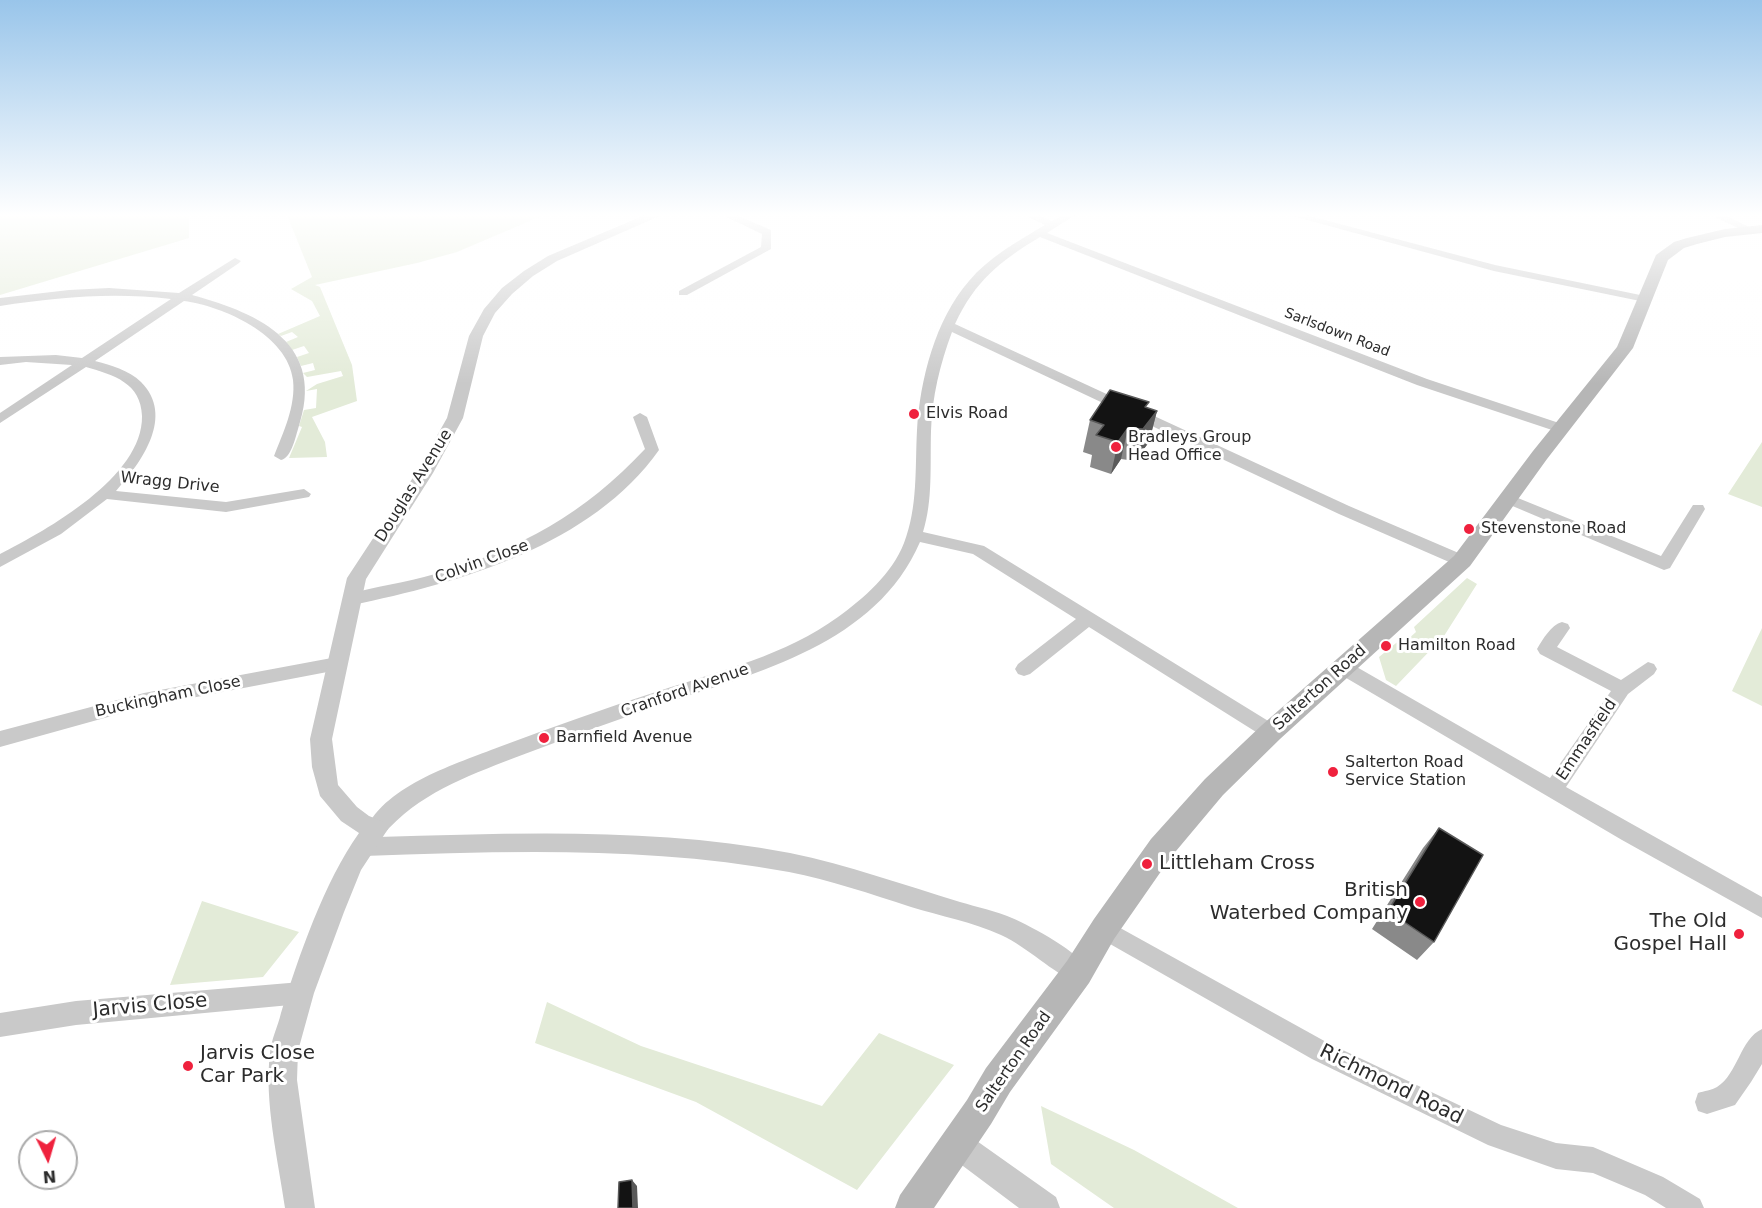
<!DOCTYPE html>
<html>
<head>
<meta charset="utf-8">
<style>
	body { margin:0 }
	#map { position:relative; width:1762px; height:1208px; overflow:hidden; background:#fff; font-family:"DejaVu Sans",sans-serif }
	canvas { display:block }
	.north { position:absolute; left:18px; top:1130px; width:60px; height:60px; box-sizing:border-box; background:#fff; border:2px solid #ababab; border-radius:50%; rotate:175deg; font-size:16px; font-weight:700; line-height:24px; text-align:center; color:#2c2c2c }
	.north::after { content:''; display:block; margin:auto; width:21px; height:27px; background:#ef213d; clip-path:polygon(50% 0,100% 100%,50% 72%,0 100%) }
</style>
</head>
<body>
<div id="map">
<canvas width="1762" height="1208"></canvas>
<div class="north">N</div>
</div>
<script>
const c = document.querySelector('canvas').getContext('2d');
c.lineJoin = 'round';
function paint(path, color) { c.fillStyle = color; c.fill(path, 'evenodd'); }
function trace(path, color, width, dash) { c.strokeStyle = color; c.lineWidth = width; c.lineCap = dash ? 'butt' : 'round'; c.setLineDash(dash || []); c.stroke(path); }
function write(font, color, halo, rows, align = 'center') {
  c.font = font + ' "DejaVu Sans",sans-serif'; c.lineWidth = 6; c.setLineDash([]); c.textBaseline = 'middle'; c.strokeStyle = halo; c.fillStyle = color; for (const [text, x, y, turn = 0] of rows) {
    c.save(); c.translate(x, y); c.rotate((+turn || 0) * Math.PI / 180); c.textAlign = isNaN(turn) ? turn : align; if (halo) c.strokeText(text, 0, 0); c.fillText(text, 0, 0); c.restore();
  }
}
const green = new Path2D(`
	M 0,215 L 189,215 L 189,238 L 0,295 Z
	M 287,215 L 544,215 L 457,252 L 417,263 L 315,285 L 320,287 L 352,365 L 357,401 L 312,417 L 325,442 L 327,457 L 289,458 L 302,427 L 299,426 L 304,410 L 316,408 L 317,389 L 306,391 L 317,384 L 343,376 L 341,371 L 307,377 L 303,373 L 315,370 L 313,363 L 301,366 L 297,357 L 309,353 L 304,346 L 292,350 L 286,342 L 298,337 L 292,332 L 281,336 L 278,334 L 320,316 L 312,301 L 291,289 L 312,277 Z
	M 1762,442 L 1762,507 L 1728,494 Z
	M 1467,578 L 1477,584 L 1444,636 L 1396,686 L 1386,680 L 1379,657 L 1401,639 L 1407,640 L 1416,632 L 1414,627 Z
	M 1762,628 L 1762,706 L 1732,691 Z
	M 202,901 L 299,932 L 263,977 L 170,985 Z
	M 547,1002 L 641,1046 L 822,1106 L 879,1033 L 954,1065 L 857,1190 L 696,1102 L 535,1043 Z
	M 1041,1106 L 1134,1150 L 1238,1208 L 1114,1208 L 1051,1164 Z`);
const minor = new Path2D(`
	M 722,215 L 736,215 L 771,230 L 771,249 L 687,295 L 679,295 L 679,291 L 761,247 L 762,234 Z
	M 1024,215 L 1038,215 L 1052,221 L 1063,215 L 1075,215 L 1047,233 L 1427,379 L 1565,425 L 1567,428 L 1560,432 L 1555,431 L 1417,385 L 1040,237 C 1000,261 975,281 955,324 L 1349,506 L 1468,557 L 1470,561 L 1468,565 L 1456,565 L 1339,514 L 952,332 C 940,364 932,397 931,431 C 930,465 933,500 923,532 L 984,546 L 1278,727 L 1280,732 L 1278,737 L 1271,740 L 1264,737 L 1089,627 L 1030,674 L 1024,676 L 1018,674 L 1015,669 L 1018,664 L 1076,619 L 973,554 L 920,542 C 876,644 758,672 664,704 C 613,721 564,739 514,758 C 465,777 418,794 383,835 L 378,837 C 514,833 655,827 790,853 C 848,865 904,885 960,902 C 977,907 996,911 1012,918 C 1032,927 1081,952 1089,972 L 1086,980 L 1078,983 C 1051,972 1029,948 1001,935 C 973,922 940,916 911,907 C 871,894 830,880 789,872 C 649,846 505,851 364,856 L 357,853 L 354,847 L 357,841 L 375,837 L 369,835 L 366,829 C 386,785 458,763 499,747 C 552,727 606,708 659,691 C 720,671 786,655 838,617 C 864,598 892,574 904,543 C 918,507 915,468 917,430 C 920,380 935,320 969,281 C 989,257 1018,241 1045,225 Z
	M 1289,215 L 1306,215 L 1495,265 L 1645,296 L 1651,299 L 1645,302 L 1494,271 Z
	M 1711,215 L 1725,215 L 1755,230 L 1746,232 Z
	M 235,258 L 241,261 L 239,263 L 192,295 C 262,314 327,345 298,429 C 295,439 291,458 281,460 L 274,456 C 283,433 296,406 293,380 C 288,335 223,306 184,301 L 95,361 C 110,365 129,370 141,382 C 175,416 142,462 116,491 L 226,502 L 304,489 L 311,494 L 309,497 L 226,512 L 107,499 L 61,534 L 0,567 L 0,554 C 47,530 143,477 142,416 C 141,383 114,375 86,367 L 0,423 L 0,413 L 72,365 L 26,362 L 0,365 L 0,357 L 56,355 L 82,358 L 171,299 C 114,292 57,297 0,306 L 0,298 L 69,290 L 109,288 L 179,293 Z
	M 640,413 L 647,417 L 659,450 C 592,545 460,583 352,605 L 346,603 L 344,599 L 346,595 C 375,586 406,583 435,574 C 521,549 584,514 645,449 L 633,417 Z
	M 1508,494 L 1661,556 L 1693,505 L 1703,505 L 1705,509 L 1670,568 L 1664,570 L 1503,502 L 1501,499 L 1503,496 Z
	M 1562,622 L 1568,624 L 1570,628 L 1557,647 L 1621,680 L 1648,662 L 1654,664 L 1657,669 L 1654,674 L 1628,694 L 1566,787 L 1762,897 L 1762,918 L 1622,840 L 1336,672 L 1333,667 L 1336,662 L 1342,660 L 1348,662 L 1550,778 L 1611,691 L 1540,654 L 1537,649 C 1543,639 1551,625 1562,622 Z
	M 337,657 L 343,659 L 346,664 L 343,669 L 144,707 L 0,747 L 0,731 L 144,693 Z
	M 1104,919 L 1328,1043 L 1501,1125 L 1556,1143 L 1593,1147 L 1663,1177 L 1700,1199 L 1704,1208 L 1666,1208 L 1645,1195 L 1593,1173 L 1556,1169 L 1488,1145 L 1312,1059 L 1096,936 L 1093,929 L 1096,922 Z
	M 301,982 L 309,985 L 312,993 L 309,1001 L 301,1004 L 76,1025 L 0,1037 L 0,1013 L 76,1001 Z
	M 1762,1029 L 1762,1064 L 1751,1082 L 1735,1105 L 1707,1114 L 1698,1111 L 1695,1102 L 1698,1093 C 1704,1091 1712,1090 1717,1087 C 1738,1074 1740,1039 1762,1029 Z`);
const tertiary = new Path2D(`
	M 645,215 L 662,215 L 557,261 L 533,276 L 512,294 L 495,313 L 483,336 L 463,418 L 433,473 L 366,579 L 332,739 L 338,785 L 357,807 L 369,816 L 384,822 L 388,829 L 361,870 L 344,912 L 314,993 L 298,1051 L 297,1080 L 315,1208 L 285,1208 C 278,1159 264,1102 270,1053 C 271,1040 278,1026 281,1013 C 299,956 324,882 359,833 L 341,821 L 320,796 L 312,767 L 310,739 L 347,578 L 416,473 L 447,418 L 469,336 L 484,309 L 502,288 L 524,271 L 548,256 Z
	M 957,1129 L 967,1134 L 1056,1197 L 1060,1208 L 1019,1208 L 947,1154 L 942,1144 L 947,1134 Z`);
const secondary = new Path2D(`
	M 1762,225 L 1762,233 L 1725,237 L 1697,244 L 1684,248 L 1668,260 L 1633,348 L 1547,459 L 1470,566 L 1280,739 L 1223,795 L 1171,857 L 1114,939 L 1089,983 L 1010,1092 L 991,1124 L 934,1208 L 895,1208 L 900,1195 L 967,1100 L 986,1068 L 1067,961 L 1094,919 L 1151,839 L 1205,779 L 1262,725 L 1454,556 L 1533,451 L 1617,347 L 1656,255 L 1674,242 L 1687,238 L 1725,229 Z`);
const wall = new Path2D(`
	M 1147,408 L 1157,411 L 1149,442 L 1135,461 L 1121,459 L 1111,474 L 1090,467 L 1092,455 L 1083,452 L 1090,420 Z
	M 1439,828 L 1434,942 L 1417,960 L 1372,929 L 1423,848 Z`);
const shadedWall = new Path2D(`
	M 1157,411 L 1149,442 L 1135,461 L 1143,429 Z
	M 1128,428 L 1121,459 L 1111,474 L 1118,442 Z
	M 632,1180 L 637,1186 L 638,1208 L 633,1208 Z`);
const building = new Path2D(`
	M 1110,390 L 1149,402 L 1145,407 L 1157,411 L 1143,429 L 1128,428 L 1118,442 L 1096,435 L 1104,425 L 1090,420 Z
	M 1439,828 L 1483,855 L 1434,942 L 1388,911 Z
	M 632,1180 L 633,1208 L 618,1208 L 619,1182 Z`);
const markers = [
	[914,414,6,"#ef213d"],
	[1116,447,6,"#ef213d"],
	[1469,529,6,"#ef213d"],
	[1386,646,6,"#ef213d"],
	[544,738,6,"#ef213d"],
	[1333,772,6,"#ef213d"],
	[1147,864,6,"#ef213d"],
	[1420,902,6,"#ef213d"],
	[1739,934,6,"#ef213d"],
	[188,1066,6,"#ef213d"]
];
const farStreetnames = [
	["Sarlsdown Road",1337,333,21]
];
const poiNames = [
	["Elvis Road",926,414],
	["Bradleys Group",1128,438],
	["Head Office",1128,456],
	["Stevenstone Road",1481,529],
	["Hamilton Road",1398,646],
	["Barnfield Avenue",556,738],
	["Salterton Road",1345,763],
	["Service Station",1345,781]
];
const streetNames = [
	["Wragg Drive",170,483,6],
	["Douglas Avenue",414,486,-58],
	["Colvin Close",482,562,-20],
	["Salterton Road",1320,688,-42],
	["Cranford Avenue",685,691,-19],
	["Buckingham Close",168,697,-12],
	["Emmasfield",1587,740,-56],
	["Salterton Road",1014,1062,-55]
];
const nearPoinames = [
	["Littleham Cross",1159,864],
	["British",1408,891,"right"],
	["Waterbed Company",1408,914,"right"],
	["The Old",1727,922,"right"],
	["Gospel Hall",1727,945,"right"],
	["Jarvis Close",200,1054],
	["Car Park",200,1077]
];
const nearStreetnames = [
	["Jarvis Close",150,1006,-5],
	["Richmond Road",1391,1085,26]
];
paint(green, '#e3ebd8');
paint(minor, '#c9c9c9');
paint(tertiary, '#c9c9c9');
paint(secondary, '#b6b6b6');
paint(wall, '#898989');
paint(shadedWall, '#5a5a5a');
paint(building, '#131313');
trace(building, '#5a5a5a', 1.5);
const sky = c.createLinearGradient(0, 0, 0, 384);
sky.addColorStop(0, '#99c5ea');
sky.addColorStop(0.56, '#fff');
sky.addColorStop(1, '#ffffff00');
c.fillStyle = sky;
c.fillRect(0, 0, 1762, 384);
for (const [x, y, r, color] of markers) { const dot = new Path2D(); dot.arc(x, y, r, 0, 2 * Math.PI); c.fillStyle = color; c.fill(dot); trace(dot, '#fff', 2); }
write('14px', '#2c2c2c', '#fff', farStreetnames);
write('16px', '#2c2c2c', '#fff', poiNames, 'left');
write('16px', '#2c2c2c', '#fff', streetNames);
write('20px', '#2c2c2c', '#fff', nearPoinames, 'left');
write('20px', '#2c2c2c', '#fff', nearStreetnames);
</script>
</body>
</html>
